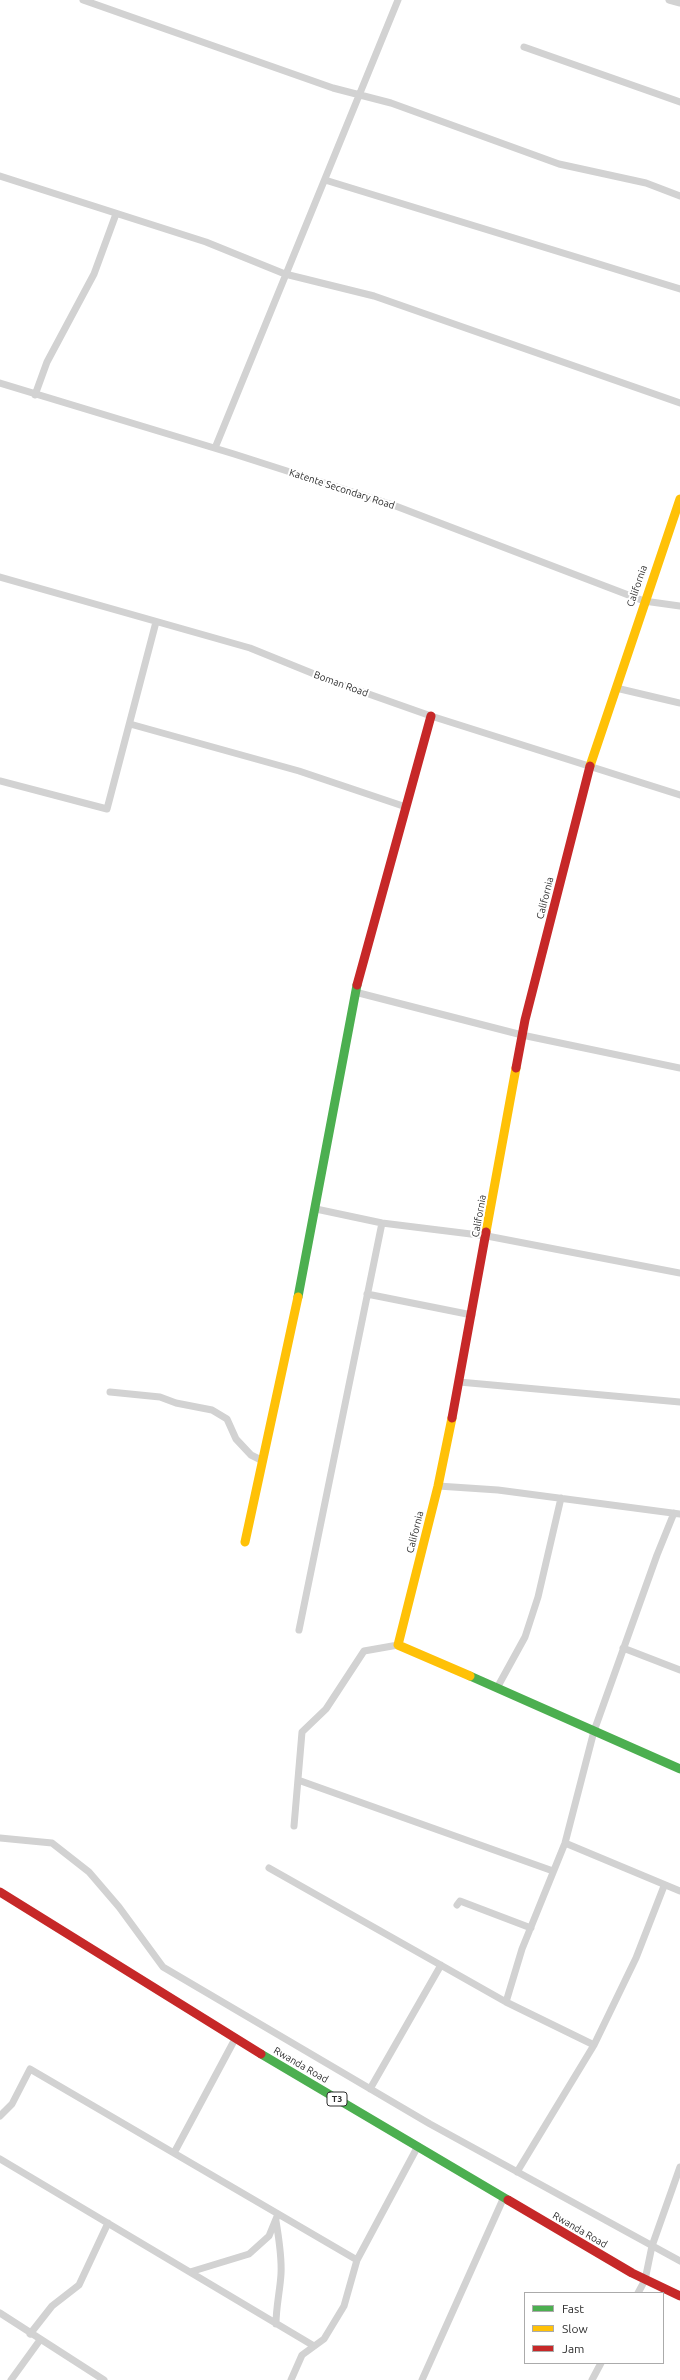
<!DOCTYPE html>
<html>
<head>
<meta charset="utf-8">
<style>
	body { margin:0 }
	#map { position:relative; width:680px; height:2380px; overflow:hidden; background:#fff; font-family:Ubuntu,sans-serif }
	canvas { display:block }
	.legend { position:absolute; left:524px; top:2292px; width:140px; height:72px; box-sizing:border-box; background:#fff; border:1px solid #ababab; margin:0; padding:5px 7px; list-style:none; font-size:12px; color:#2d2d2d }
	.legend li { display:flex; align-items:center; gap:8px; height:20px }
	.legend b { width:20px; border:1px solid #ababab }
</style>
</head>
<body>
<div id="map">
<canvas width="680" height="2380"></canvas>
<ul class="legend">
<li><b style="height:5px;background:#4caf50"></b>Fast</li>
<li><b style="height:5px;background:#ffc107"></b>Slow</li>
<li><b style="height:5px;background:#c62828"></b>Jam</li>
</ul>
</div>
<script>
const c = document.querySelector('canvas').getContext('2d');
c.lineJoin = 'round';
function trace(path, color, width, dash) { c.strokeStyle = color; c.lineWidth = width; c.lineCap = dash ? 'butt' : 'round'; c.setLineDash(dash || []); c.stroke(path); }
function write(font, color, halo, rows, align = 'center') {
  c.font = font + ' Ubuntu,sans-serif'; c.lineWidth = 4; c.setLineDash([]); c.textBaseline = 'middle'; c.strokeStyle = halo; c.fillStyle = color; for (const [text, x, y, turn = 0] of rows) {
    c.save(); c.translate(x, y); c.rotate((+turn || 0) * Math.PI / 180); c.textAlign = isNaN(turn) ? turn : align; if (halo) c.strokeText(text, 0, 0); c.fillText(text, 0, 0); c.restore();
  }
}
const street = new Path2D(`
	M 83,0 L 333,88 L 391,103 L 559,164 L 646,183 L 680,196
	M 669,0 L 680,3
	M 524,47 L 680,102
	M 0,176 L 206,242 L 285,274 L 374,296 L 680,403
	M 325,180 L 680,289
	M 0,383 L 234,454 L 393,505 L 644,601 L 680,606
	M 35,395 L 47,362 L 94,274 L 116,214
	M 215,448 L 398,0
	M 0,577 L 250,648 L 329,680 L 431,716 L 680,795
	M 616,688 L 680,703
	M 130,724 L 299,771 L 406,807
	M 0,781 L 107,809 L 156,622
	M 355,992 L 522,1035 L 680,1068
	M 316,1209 L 382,1223 L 487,1236 L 680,1273
	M 367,1294 L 472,1315
	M 459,1382 L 680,1402
	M 110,1392 L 160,1397 L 176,1403 L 212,1410 L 227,1419 L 236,1439 L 251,1455 L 263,1461
	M 438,1486 L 498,1490 L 680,1514
	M 299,1630 L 382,1223
	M 623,1648 L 680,1670
	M 497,1688 L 525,1637 L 538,1597 L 561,1498
	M 298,1780 L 553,1871
	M 294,1826 L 302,1732 L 326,1709 L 364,1651 L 398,1645
	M 0,1838 L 52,1843 L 89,1872 L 119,1907 L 163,1967 L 430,2124 L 680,2261
	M 565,1843 L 680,1891
	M 269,1868 L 506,2002
	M 457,1905 L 460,1901 L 531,1928
	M 594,2045 L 506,2002 L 522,1949 L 565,1843 L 594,1731 L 657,1555 L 674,1513
	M 370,2089 L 441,1965
	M 0,2116 L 12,2104 L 30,2069 L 357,2260
	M 174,2153 L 235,2039
	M 0,2159 L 314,2346
	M 517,2172 L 594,2045 L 636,1958 L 664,1886
	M 276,2221 C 279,2239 282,2257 281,2274 C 280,2291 276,2307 276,2324
	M 190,2272 L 249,2254 L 269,2236 L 278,2214
	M 638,2293 L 645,2280 L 652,2246 L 680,2167
	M 0,2313 L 104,2380
	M 30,2334 L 52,2306 L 79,2285 L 108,2223
	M 11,2380 L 40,2340
	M 291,2380 L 302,2355 L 324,2339 L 344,2306 L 357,2260 L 418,2146
	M 422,2380 L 504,2197
	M 592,2380 L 601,2363`);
const fast = new Path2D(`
	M 298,1297 L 357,985
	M 470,1676 L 680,1769
	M 261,2054 L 508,2200`);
const slow = new Path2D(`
	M 590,766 L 680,499
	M 486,1232 L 516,1068
	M 452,1418 L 438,1486 L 398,1645 L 470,1676
	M 245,1542 L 298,1297`);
const jam = new Path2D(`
	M 357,985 L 431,716
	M 516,1068 L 525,1020 L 590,766
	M 452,1418 L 486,1232
	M 0,1892 L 261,2054
	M 508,2200 L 632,2273 L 680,2296`);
const shields = [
	[337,2099,20]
];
const shieldNames = [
	["T3",337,2099]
];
const streetNames = [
	["Katente Secondary Road",342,489,18],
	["California",637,586,-71],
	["Boman Road",341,684,20],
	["California",545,898,-76],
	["California",479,1216,-80],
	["California",415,1532,-76],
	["Rwanda Road",301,2065,30],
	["Rwanda Road",580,2230,30]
];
trace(street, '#d2d2d2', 7);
trace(fast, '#4caf50', 9);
trace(slow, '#ffc107', 9);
trace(jam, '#c62828', 9);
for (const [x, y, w] of shields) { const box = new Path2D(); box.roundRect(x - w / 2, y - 7, w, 14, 3); c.fillStyle = '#fff'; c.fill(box); trace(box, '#2d2d2d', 1); }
write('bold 9px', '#2d2d2d', null, shieldNames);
write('10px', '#2d2d2d', '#fff', streetNames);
</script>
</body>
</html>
